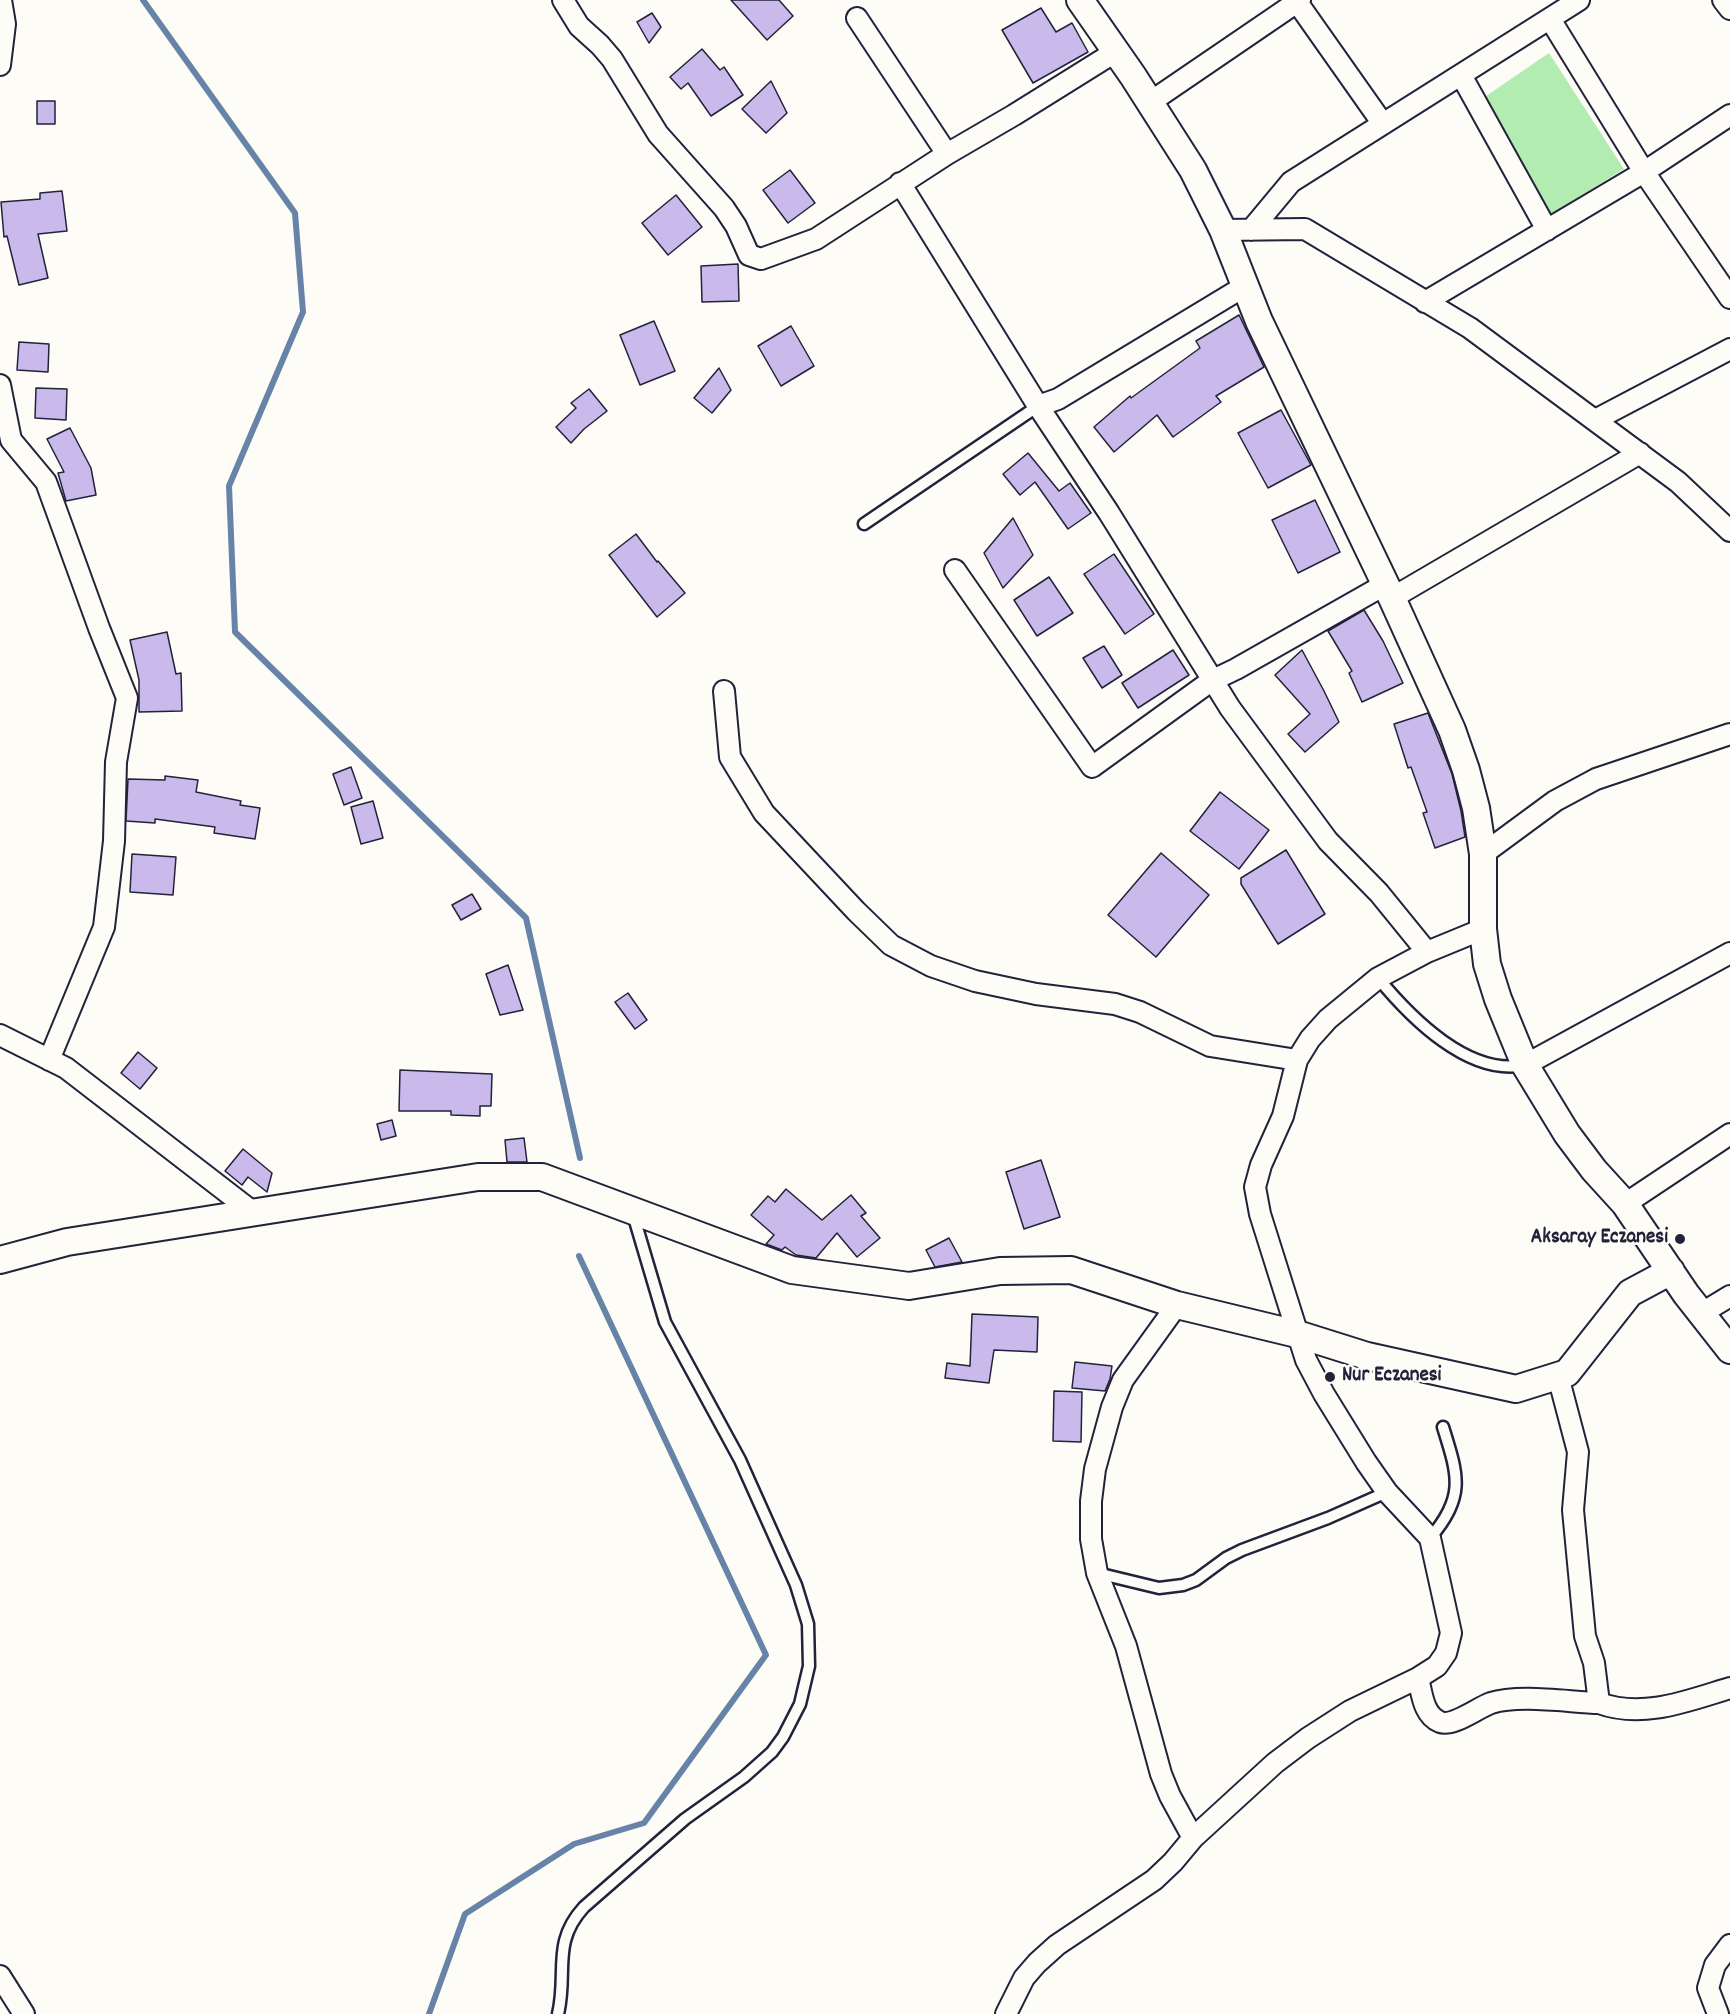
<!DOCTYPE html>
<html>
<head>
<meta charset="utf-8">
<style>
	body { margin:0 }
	canvas { display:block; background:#fdfcf7 }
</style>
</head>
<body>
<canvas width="1730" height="2014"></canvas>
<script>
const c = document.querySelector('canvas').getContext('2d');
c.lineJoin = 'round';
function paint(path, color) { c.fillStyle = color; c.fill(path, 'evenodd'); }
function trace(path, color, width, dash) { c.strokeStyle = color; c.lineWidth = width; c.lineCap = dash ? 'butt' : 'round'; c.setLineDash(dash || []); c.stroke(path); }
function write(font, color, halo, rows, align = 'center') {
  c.font = font + ' Dekko,sans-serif'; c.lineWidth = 5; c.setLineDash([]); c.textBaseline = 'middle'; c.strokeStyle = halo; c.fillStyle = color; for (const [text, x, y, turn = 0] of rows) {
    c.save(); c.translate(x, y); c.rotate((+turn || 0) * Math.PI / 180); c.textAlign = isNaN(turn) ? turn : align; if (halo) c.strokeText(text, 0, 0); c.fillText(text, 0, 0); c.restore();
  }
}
const green = new Path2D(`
	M 1549,53 L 1624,169 L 1549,215 L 1486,96 Z`);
const stream = new Path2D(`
	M 143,0 L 295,213 L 303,312 L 229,486 L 235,632 L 526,918 L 580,1158
	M 429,2014 L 465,1914 L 574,1844 L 644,1823 L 766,1655 L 579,1256`);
const building = new Path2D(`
	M 731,0 L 779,0 L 793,16 L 767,40 Z
	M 1041,8 L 1056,32 L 1072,23 L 1088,52 L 1033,83 L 1002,30 Z
	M 652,13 L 661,27 L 649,43 L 637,22 Z
	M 702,49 L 720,70 L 724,67 L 743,95 L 711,116 L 688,83 L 681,89 L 670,77 Z
	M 771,81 L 787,113 L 766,133 L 742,109 Z
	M 37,101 L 55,101 L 55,124 L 37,124 Z
	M 790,170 L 815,203 L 788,223 L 763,190 Z
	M 62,191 L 67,231 L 38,234 L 48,278 L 19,285 L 7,236 L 4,237 L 1,202 L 40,199 L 40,193 Z
	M 676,195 L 702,227 L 668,255 L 642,223 Z
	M 738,264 L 739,301 L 702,302 L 701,266 Z
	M 1239,315 L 1264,367 L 1216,396 L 1221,402 L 1173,437 L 1157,415 L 1114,452 L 1094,427 L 1130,396 L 1131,398 L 1200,348 L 1196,341 Z
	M 654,321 L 675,371 L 640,385 L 620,335 Z
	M 791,326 L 814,366 L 781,386 L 758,346 Z
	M 19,342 L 49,344 L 48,372 L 17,370 Z
	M 719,368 L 731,390 L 712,413 L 694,398 Z
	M 36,388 L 67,389 L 66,420 L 35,418 Z
	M 589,389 L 607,411 L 584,429 L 571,443 L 556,427 L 576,408 L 571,403 Z
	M 1281,410 L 1311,465 L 1268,488 L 1238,433 Z
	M 70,428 L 91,468 L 96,495 L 66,501 L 58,473 L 64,472 L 47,439 Z
	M 1028,453 L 1059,491 L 1070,483 L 1091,513 L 1068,529 L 1035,482 L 1020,495 L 1003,474 Z
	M 1315,500 L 1340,552 L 1298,573 L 1272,520 Z
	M 1013,518 L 1033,555 L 1003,588 L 984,553 Z
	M 636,534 L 657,562 L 658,561 L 685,593 L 657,617 L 609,555 Z
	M 1114,554 L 1154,614 L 1125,634 L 1084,574 Z
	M 1049,577 L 1073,613 L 1037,636 L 1014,600 Z
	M 1364,610 L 1383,641 L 1403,683 L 1362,702 L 1349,673 L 1352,671 L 1328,631 Z
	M 167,632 L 176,674 L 181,673 L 182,711 L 139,712 L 139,680 L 130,640 Z
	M 1104,646 L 1122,675 L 1102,688 L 1083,658 Z
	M 1173,650 L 1189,675 L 1138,708 L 1122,683 Z
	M 1302,650 L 1324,691 L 1339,722 L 1305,752 L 1288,734 L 1310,714 L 1275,675 Z
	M 1428,713 L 1452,774 L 1461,811 L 1465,837 L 1435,848 L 1423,813 L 1427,812 L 1411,767 L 1408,768 L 1394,724 Z
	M 351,767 L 362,798 L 344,805 L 333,774 Z
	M 165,776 L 198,780 L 196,792 L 241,801 L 240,805 L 260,808 L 255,839 L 214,833 L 215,827 L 155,819 L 155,823 L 126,821 L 128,779 L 165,780 Z
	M 1220,792 L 1269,830 L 1239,869 L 1190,831 Z
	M 373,801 L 383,838 L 361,844 L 351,807 Z
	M 1286,850 L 1325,914 L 1278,944 L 1241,884 L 1241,878 Z
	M 1161,853 L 1209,895 L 1156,957 L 1108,915 Z
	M 132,854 L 176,857 L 173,895 L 130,892 Z
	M 472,894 L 481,909 L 461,920 L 452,905 Z
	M 508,965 L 523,1010 L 500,1015 L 486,974 Z
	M 628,993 L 647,1020 L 635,1029 L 615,1002 Z
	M 138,1052 L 157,1068 L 140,1089 L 121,1073 Z
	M 400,1070 L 492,1074 L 491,1106 L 480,1106 L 480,1116 L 451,1115 L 451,1111 L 399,1111 Z
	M 392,1120 L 396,1136 L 381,1140 L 377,1124 Z
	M 524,1138 L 527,1162 L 507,1162 L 505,1140 Z
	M 243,1149 L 272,1173 L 267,1192 L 248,1177 L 242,1185 L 225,1171 Z
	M 1041,1160 L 1060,1217 L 1024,1229 L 1006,1172 Z
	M 786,1189 L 822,1220 L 851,1195 L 866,1213 L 861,1216 L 880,1238 L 857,1257 L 837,1233 L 816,1258 L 796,1255 L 785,1247 L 782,1250 L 766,1244 L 774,1235 L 751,1215 L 768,1196 L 775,1202 Z
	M 949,1238 L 962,1262 L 935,1267 L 926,1250 Z
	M 972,1314 L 1038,1317 L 1037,1352 L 994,1350 L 989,1383 L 945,1378 L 947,1363 L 970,1366 Z
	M 1075,1362 L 1112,1366 L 1110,1379 L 1105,1391 L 1072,1388 Z
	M 1054,1391 L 1082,1392 L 1081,1442 L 1053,1441 Z`);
const service = new Path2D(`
	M 864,524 L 1038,406
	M 1378,978 C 1411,1018 1469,1077 1525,1065
	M 1430,1538 C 1466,1497 1458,1475 1443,1427
	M 1097,1573 L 1159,1588 L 1183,1585 L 1196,1580 L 1226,1558 L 1242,1550 L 1328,1518 L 1387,1492
	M 558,2014 C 568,1972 551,1943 584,1907 L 685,1819 L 744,1777 L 772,1752 L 783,1737 L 800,1704 L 809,1666 L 808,1624 L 796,1585 L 740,1460 L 665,1322 L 633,1214`);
const minor = new Path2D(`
	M 563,0 L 579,26 L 600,45 L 612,59 L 658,134 L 724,208 L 736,226 L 749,255 L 761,259 L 816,239 L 947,154 L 1014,115 L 1115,52
	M 1723,0 L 1730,9
	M 1297,2 L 1383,124
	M 857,18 L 947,154
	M 1550,19 L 1644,172 L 1730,298
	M 0,65 L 5,24 L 1,0
	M 1461,75 L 1547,230
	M 1149,103 L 1300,0
	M 900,183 L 1038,406
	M 1223,230 L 1305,229 L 1470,328 L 1678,482 L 1730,531
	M 1251,230 L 1291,182 L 1579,0
	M 1245,286 L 1058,399 L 1038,406 L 1109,513 L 1230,708 L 1328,841 L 1379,893 L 1427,952 L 1483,929
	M 1425,302 L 1644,172 L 1730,115
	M 0,385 L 11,440 L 46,482 L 99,628 L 127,698 L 116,762 L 114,841 L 104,927 L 49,1060
	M 1595,420 L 1730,349
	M 955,570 L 1092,767 L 1211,681 L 1236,669 L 1386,584
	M 1392,598 L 1640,453
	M 724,691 L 730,757 L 764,813 L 856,911 L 891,945 L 931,966 L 975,981 L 1036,994 L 1115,1004 L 1140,1012 L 1210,1046 L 1297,1060
	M 1483,854 L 1555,801 L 1596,779 L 1730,734
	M 0,1035 L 66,1068 L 254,1213
	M 1525,1065 L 1730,953
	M 1625,1204 L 1730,1134
	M 1177,1305 L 1123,1380 L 1112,1407 L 1095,1469 L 1091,1501 L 1091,1539 L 1097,1573 L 1126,1646 L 1161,1774 L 1170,1796 L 1193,1838
	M 1702,1313 L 1730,1296
	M 1558,1376 L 1578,1452 L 1573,1510 L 1585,1636 L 1594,1663 L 1599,1703 C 1643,1719 1687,1701 1730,1688
	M 1418,1678 C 1422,1693 1423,1715 1440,1722 C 1453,1727 1477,1708 1491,1703 C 1519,1694 1568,1702 1599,1703
	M 0,1976 L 24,2014
	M 1006,2014 L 1024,1978 L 1037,1963 L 1057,1945 L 1154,1880 L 1173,1862 L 1193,1838 L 1275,1763 L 1308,1738 L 1350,1711 L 1418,1678 L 1437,1666 L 1446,1653 L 1451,1633 L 1430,1538 L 1387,1492 L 1366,1462 L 1324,1394 L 1306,1360 L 1260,1214 L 1255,1187 L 1261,1165 L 1283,1116 L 1297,1060 L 1310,1039 L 1328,1019 L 1378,978 L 1427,952
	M 1718,2014 L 1708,1988 L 1715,1965 L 1730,1945`);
const tertiary = new Path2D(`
	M 1080,0 L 1133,76 L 1193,170 L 1223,230 L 1259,321 L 1392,598 L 1452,730 L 1466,770 L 1476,808 L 1483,854 L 1483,929 L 1487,964 L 1498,999 L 1525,1065 L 1567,1134 L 1594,1170 L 1625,1204 L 1686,1294 L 1730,1350
	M 0,1260 L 67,1242 L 478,1177 L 542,1177 L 792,1270 L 909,1286 L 1000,1271 L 1071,1270 L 1177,1305 L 1297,1334 L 1367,1356 L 1516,1389 L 1567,1373 L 1630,1293 L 1671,1271`);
const markers = [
	[1680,1239,6,"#22223b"],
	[1330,1377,6,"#22223b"]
];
const poiNames = [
	["Aksaray Eczanesi",1668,1239],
	["Nur Eczanesi",1342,1377,"left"]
];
paint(green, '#b2ecb1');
trace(stream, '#6784a8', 6);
paint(building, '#c9baeb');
trace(building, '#22223b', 1.5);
trace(service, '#22223b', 15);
trace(minor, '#22223b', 24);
trace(tertiary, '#22223b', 30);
trace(service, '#fdfcf7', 10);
trace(minor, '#fdfcf7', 20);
trace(tertiary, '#fdfcf7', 26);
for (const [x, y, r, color] of markers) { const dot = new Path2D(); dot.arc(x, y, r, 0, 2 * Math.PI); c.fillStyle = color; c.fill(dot); trace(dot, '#fdfcf7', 2); }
write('bold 21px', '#22223b', '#fdfcf7', poiNames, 'right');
</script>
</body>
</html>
